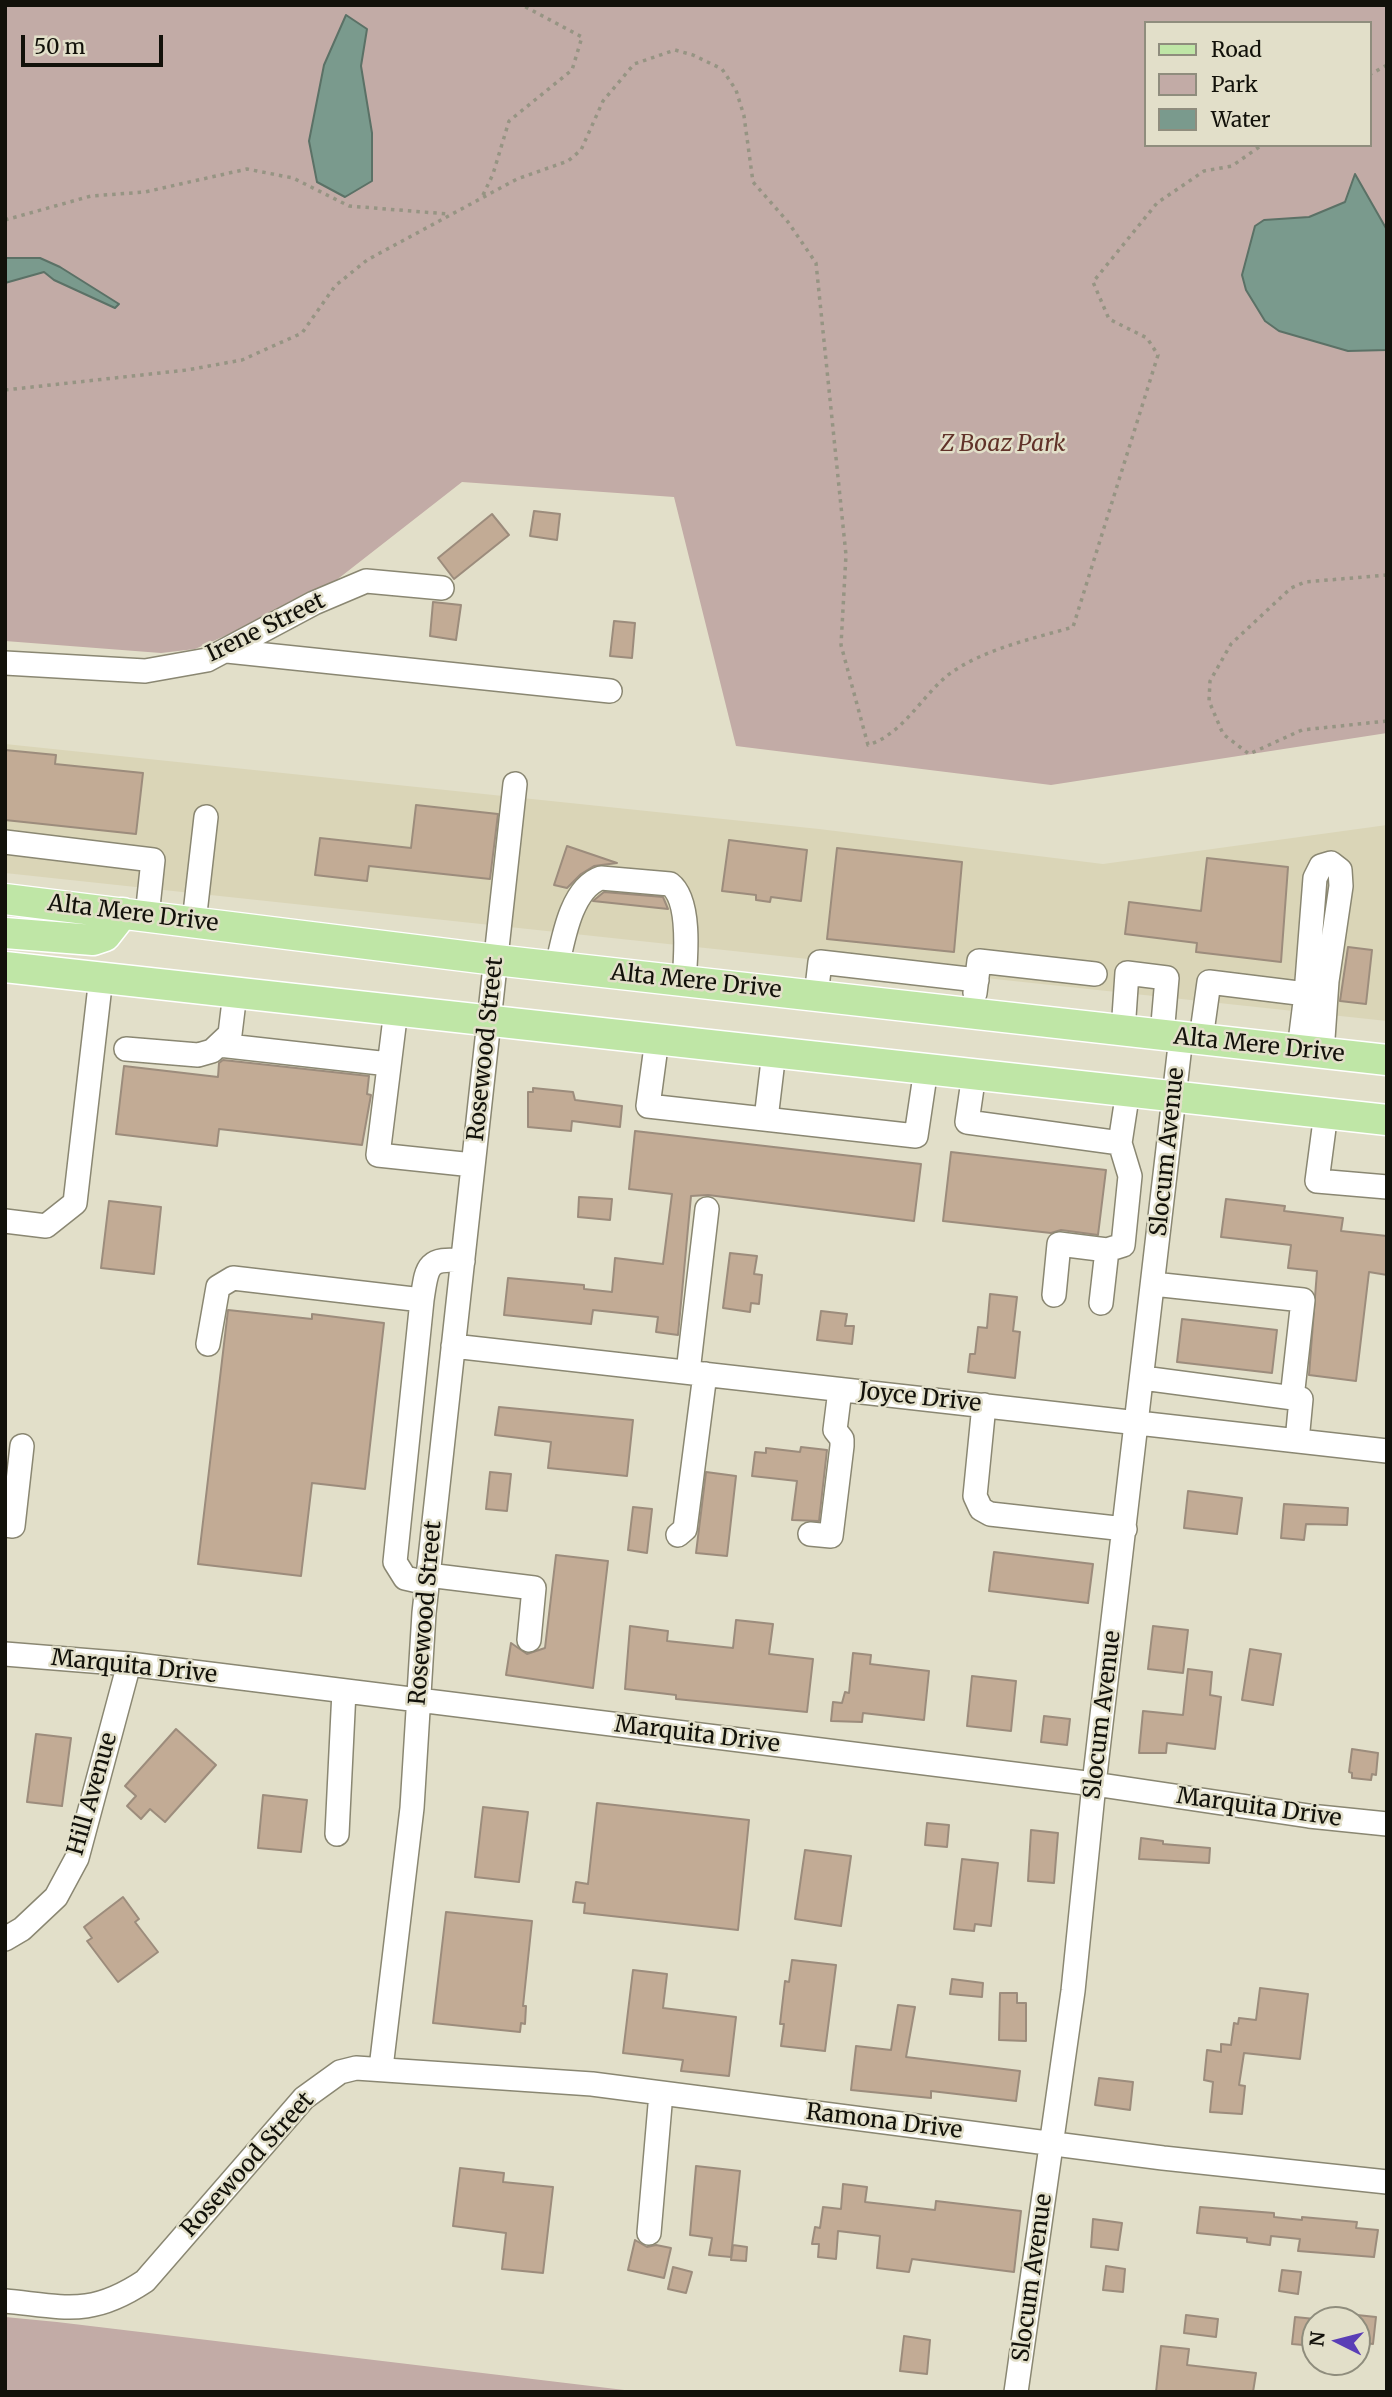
<!DOCTYPE html>
<html>
<head>
<meta charset="utf-8">
<style>
	body { margin:0 }
	#map { position:relative; width:1392px; height:2397px; overflow:hidden; background:#e2dfc9; font-family:Merriweather,serif }
	canvas { display:block }
	.frame { position:absolute; inset:0; border:7px solid #12110a; pointer-events:none }
	.legend { position:absolute; left:1144px; top:21px; width:228px; height:126px; box-sizing:border-box; background:#e2dfc9; border:2px solid #8f8d7d; margin:0; padding:9px 12px; list-style:none; font-size:21px; color:#12110a }
	.legend li { display:flex; align-items:center; gap:14px; height:35px }
	.legend b { width:35px; border:2px solid #8f8d7d }
	.north { position:absolute; left:1301px; top:2306px; width:70px; height:70px; box-sizing:border-box; background:#e2dfc9; border:2px solid #8f8d7d; border-radius:50%; rotate:276deg; font-size:19px; font-weight:700; line-height:28px; text-align:center; color:#12110a }
	.north::after { content:''; display:block; margin:auto; width:24px; height:32px; background:#5a3eb6; clip-path:polygon(50% 0,100% 100%,50% 72%,0 100%) }
	.scale { position:absolute; left:21px; top:35px; width:142px; height:32px; box-sizing:border-box; border:4px solid #12110a; border-top:0; padding-left:9px; font-size:21px; line-height:24px; white-space:nowrap; color:#12110a; -webkit-text-stroke:5px #e2dfc9; paint-order:stroke }
</style>
</head>
<body>
<div id="map">
<canvas width="1392" height="2397"></canvas>
<div class="frame"></div>
<ul class="legend">
<li><b style="height:9px;background:#bfe6a6"></b>Road</li>
<li><b style="height:19px;background:#c2aba6"></b>Park</li>
<li><b style="height:19px;background:#7a9a8d"></b>Water</li>
</ul>
<div class="north">N</div>
<div class="scale">50 m</div>
</div>
<script>
const c = document.querySelector('canvas').getContext('2d');
c.lineJoin = 'round';
function paint(path, color) { c.fillStyle = color; c.fill(path, 'evenodd'); }
function trace(path, color, width, dash) { c.strokeStyle = color; c.lineWidth = width; c.lineCap = dash ? 'butt' : 'round'; c.setLineDash(dash || []); c.stroke(path); }
function write(font, color, halo, rows, align = 'center') {
  c.font = font + ' Merriweather,serif'; c.lineWidth = 5; c.setLineDash([]); c.textBaseline = 'middle'; c.strokeStyle = halo; c.fillStyle = color; for (const [text, x, y, turn = 0] of rows) {
    c.save(); c.translate(x, y); c.rotate((+turn || 0) * Math.PI / 180); c.textAlign = isNaN(turn) ? turn : align; if (halo) c.strokeText(text, 0, 0); c.fillText(text, 0, 0); c.restore();
  }
}
const built = new Path2D(`
	M 5,744 L 819,829 L 1103,864 L 1387,825 L 1387,1021 L 5,873 Z`);
const green = new Path2D(`
	M 5,5 L 1387,5 L 1387,733 L 1051,785 L 736,746 L 674,497 L 462,482 L 316,596 L 195,649 L 161,653 L 5,641 ZM 1145,23 L 1369,23 L 1369,145 L 1145,145 Z
	M 5,2317 L 57,2322 L 641,2392 L 5,2392 Z`);
const water = new Path2D(`
	M 346,15 L 367,29 L 361,66 L 372,133 L 372,181 L 345,197 L 317,182 L 309,141 L 324,65 Z
	M 1355,174 L 1387,230 L 1387,350 L 1348,351 L 1279,331 L 1265,321 L 1246,290 L 1242,275 L 1255,226 L 1264,220 L 1309,217 L 1345,202 Z
	M 5,258 L 40,258 L 60,267 L 119,304 L 115,308 L 54,280 L 44,272 L 5,283 Z`);
const building = new Path2D(`
	M 534,511 L 560,514 L 557,540 L 530,536 Z
	M 492,514 L 509,535 L 454,579 L 438,558 Z
	M 433,602 L 461,605 L 456,640 L 430,636 Z
	M 614,621 L 635,623 L 632,658 L 610,656 Z
	M 5,750 L 56,755 L 55,764 L 143,773 L 136,834 L 5,820 Z
	M 416,805 L 498,814 L 490,879 L 369,866 L 367,881 L 315,875 L 320,838 L 411,848 Z
	M 729,840 L 807,850 L 801,901 L 771,897 L 770,902 L 756,900 L 756,895 L 722,891 Z
	M 567,846 L 617,863 L 594,866 L 581,874 L 567,888 L 554,885 Z
	M 837,848 L 962,862 L 954,952 L 827,939 Z
	M 1207,858 L 1288,867 L 1281,962 L 1196,952 L 1197,943 L 1125,934 L 1129,902 L 1201,911 Z
	M 604,892 L 663,897 L 668,909 L 593,901 Z
	M 1348,947 L 1372,950 L 1366,1004 L 1340,1001 Z
	M 223,1060 L 369,1076 L 367,1094 L 371,1095 L 362,1145 L 219,1129 L 217,1146 L 116,1134 L 124,1066 L 218,1077 L 219,1063 Z
	M 533,1088 L 573,1092 L 575,1100 L 622,1106 L 620,1127 L 572,1121 L 571,1131 L 528,1127 L 528,1092 L 533,1092 Z
	M 635,1131 L 921,1164 L 914,1221 L 708,1195 L 691,1196 L 678,1335 L 656,1332 L 658,1317 L 593,1310 L 591,1324 L 504,1315 L 508,1278 L 584,1285 L 584,1289 L 612,1292 L 615,1258 L 663,1264 L 672,1194 L 629,1189 Z
	M 951,1152 L 1106,1170 L 1098,1235 L 1061,1230 L 1051,1233 L 943,1221 Z
	M 579,1197 L 612,1199 L 610,1220 L 578,1217 Z
	M 1226,1199 L 1285,1206 L 1284,1211 L 1343,1218 L 1341,1231 L 1387,1236 L 1387,1275 L 1369,1272 L 1356,1381 L 1309,1375 L 1317,1271 L 1288,1268 L 1291,1245 L 1221,1237 Z
	M 109,1201 L 161,1207 L 154,1274 L 101,1268 Z
	M 730,1253 L 757,1256 L 754,1274 L 762,1275 L 759,1304 L 751,1303 L 750,1312 L 723,1308 Z
	M 990,1294 L 1017,1297 L 1013,1331 L 1020,1332 L 1015,1378 L 968,1372 L 970,1354 L 975,1354 L 978,1327 L 987,1328 Z
	M 228,1310 L 312,1319 L 312,1314 L 384,1323 L 365,1489 L 312,1483 L 301,1576 L 198,1564 Z
	M 821,1311 L 847,1314 L 845,1326 L 854,1326 L 852,1344 L 817,1340 Z
	M 1182,1319 L 1277,1330 L 1272,1373 L 1177,1362 Z
	M 499,1407 L 633,1420 L 627,1476 L 548,1468 L 551,1442 L 495,1435 Z
	M 801,1447 L 827,1450 L 819,1521 L 792,1520 L 797,1481 L 752,1476 L 755,1452 L 766,1453 L 766,1448 L 800,1452 Z
	M 490,1472 L 511,1474 L 507,1511 L 486,1509 Z
	M 706,1472 L 736,1476 L 727,1556 L 696,1553 Z
	M 1188,1491 L 1242,1498 L 1237,1534 L 1184,1528 Z
	M 1284,1504 L 1348,1508 L 1347,1525 L 1306,1524 L 1304,1540 L 1281,1538 Z
	M 633,1507 L 652,1509 L 647,1553 L 628,1550 Z
	M 994,1552 L 1093,1564 L 1088,1603 L 989,1591 Z
	M 556,1555 L 608,1561 L 593,1688 L 506,1675 L 511,1643 L 527,1654 L 545,1648 Z
	M 736,1620 L 773,1624 L 769,1654 L 813,1659 L 807,1712 L 676,1699 L 676,1695 L 625,1689 L 630,1626 L 668,1631 L 667,1641 L 733,1648 Z
	M 1153,1626 L 1188,1630 L 1183,1673 L 1148,1669 Z
	M 1250,1649 L 1281,1654 L 1273,1705 L 1242,1700 Z
	M 853,1653 L 871,1655 L 870,1664 L 929,1671 L 924,1720 L 863,1713 L 862,1722 L 831,1721 L 833,1702 L 842,1703 L 845,1692 L 849,1693 Z
	M 1188,1669 L 1212,1672 L 1210,1695 L 1221,1697 L 1215,1749 L 1167,1743 L 1166,1753 L 1139,1753 L 1143,1711 L 1183,1715 Z
	M 972,1676 L 1016,1681 L 1011,1731 L 967,1726 Z
	M 1044,1716 L 1070,1719 L 1067,1745 L 1041,1742 Z
	M 176,1729 L 216,1765 L 165,1822 L 150,1809 L 141,1819 L 127,1806 L 136,1796 L 125,1786 Z
	M 36,1734 L 71,1738 L 62,1806 L 27,1802 Z
	M 1352,1749 L 1378,1753 L 1376,1775 L 1372,1774 L 1371,1780 L 1352,1778 L 1352,1773 L 1349,1772 Z
	M 263,1795 L 307,1800 L 301,1852 L 258,1848 Z
	M 597,1803 L 749,1820 L 738,1930 L 584,1913 L 585,1903 L 573,1902 L 576,1882 L 588,1884 Z
	M 483,1807 L 528,1812 L 519,1882 L 475,1877 Z
	M 927,1823 L 949,1825 L 947,1847 L 925,1845 Z
	M 1031,1830 L 1058,1833 L 1054,1883 L 1028,1881 Z
	M 1141,1838 L 1163,1841 L 1163,1844 L 1210,1848 L 1209,1863 L 1139,1859 Z
	M 805,1850 L 851,1856 L 841,1926 L 795,1919 Z
	M 962,1859 L 998,1863 L 991,1926 L 975,1924 L 974,1931 L 954,1929 Z
	M 123,1897 L 139,1919 L 135,1922 L 158,1952 L 118,1982 L 87,1941 L 92,1938 L 84,1927 Z
	M 446,1912 L 532,1921 L 523,2006 L 526,2006 L 525,2024 L 521,2023 L 520,2032 L 433,2023 Z
	M 792,1960 L 836,1965 L 825,2051 L 781,2046 L 784,2024 L 780,2024 L 785,1981 L 789,1982 Z
	M 633,1970 L 667,1974 L 663,2008 L 736,2017 L 729,2076 L 681,2071 L 683,2060 L 623,2053 Z
	M 952,1979 L 983,1983 L 982,1997 L 950,1994 Z
	M 1260,1988 L 1308,1994 L 1300,2059 L 1244,2053 L 1239,2085 L 1245,2086 L 1242,2114 L 1210,2112 L 1213,2082 L 1204,2080 L 1207,2050 L 1221,2052 L 1221,2044 L 1231,2045 L 1234,2023 L 1238,2024 L 1239,2018 L 1256,2020 Z
	M 1000,1993 L 1017,1993 L 1017,2003 L 1026,2003 L 1026,2041 L 999,2040 Z
	M 898,2005 L 915,2007 L 906,2057 L 1020,2071 L 1016,2101 L 931,2091 L 931,2098 L 851,2090 L 856,2046 L 891,2050 Z
	M 1099,2078 L 1133,2082 L 1130,2110 L 1095,2105 Z
	M 696,2166 L 740,2171 L 731,2257 L 709,2255 L 712,2238 L 690,2235 Z
	M 460,2168 L 504,2173 L 503,2182 L 553,2187 L 543,2273 L 502,2269 L 506,2233 L 453,2226 Z
	M 843,2184 L 867,2187 L 865,2202 L 935,2210 L 936,2201 L 1021,2211 L 1014,2272 L 912,2259 L 909,2272 L 877,2268 L 880,2236 L 838,2231 L 836,2259 L 818,2257 L 819,2244 L 812,2244 L 815,2227 L 820,2228 L 823,2207 L 841,2209 Z
	M 1200,2207 L 1274,2213 L 1274,2217 L 1302,2220 L 1302,2217 L 1357,2222 L 1356,2228 L 1378,2230 L 1374,2257 L 1298,2251 L 1300,2239 L 1271,2236 L 1270,2245 L 1247,2242 L 1247,2238 L 1197,2233 Z
	M 1093,2219 L 1122,2223 L 1118,2250 L 1091,2247 Z
	M 635,2240 L 647,2247 L 656,2245 L 671,2248 L 664,2278 L 628,2270 Z
	M 733,2245 L 747,2247 L 746,2261 L 731,2260 Z
	M 1106,2266 L 1125,2269 L 1123,2292 L 1103,2290 Z
	M 673,2267 L 692,2272 L 686,2293 L 668,2289 Z
	M 1282,2270 L 1301,2272 L 1298,2294 L 1279,2291 Z
	M 1186,2315 L 1218,2319 L 1216,2337 L 1184,2333 Z
	M 1357,2315 L 1376,2317 L 1373,2344 L 1357,2342 Z
	M 1295,2317 L 1315,2319 L 1315,2346 L 1292,2344 Z
	M 904,2336 L 930,2340 L 927,2374 L 900,2371 Z
	M 1161,2346 L 1189,2349 L 1187,2365 L 1256,2373 L 1253,2392 L 1156,2392 Z`);
const path = new Path2D(`
	M 1369,75 L 1387,65
	M 483,195 L 493,174 L 509,121 L 572,70 L 582,37 L 522,5
	M 5,220 L 91,196 L 145,192 L 247,169 L 293,178 L 349,206 L 448,214
	M 5,390 L 187,370 L 242,360 L 302,333 L 335,286 L 367,260 L 517,179 L 568,161 L 581,150 L 603,101 L 634,64 L 675,50 L 693,55 L 722,69 L 736,90 L 744,116 L 753,182 L 788,222 L 816,263 L 846,555 L 841,645 L 868,745 C 903,734 921,697 948,675 C 983,649 1032,639 1073,627 L 1158,355 L 1147,338 L 1109,319 L 1093,282 L 1157,203 L 1204,171 L 1232,166 L 1262,145
	M 1387,575 L 1305,582 L 1291,588 L 1231,644 L 1210,681 L 1209,701 L 1223,734 L 1249,754 L 1302,730 L 1387,721`);
const minor = new Path2D(`
	M 227,651 L 610,691
	M 5,663 L 145,671 L 207,660 L 314,603 L 366,581 L 442,588
	M 5,842 L 153,860 L 147,916
	M 194,922 L 206,817
	M 557,967 C 563,940 571,888 601,878 L 670,884 C 691,900 686,956 684,981
	M 975,993 L 979,961 L 1095,974
	M 1306,994 L 1315,878 L 1321,866 L 1331,863 L 1340,870 L 1341,886 L 1327,981 L 1322,1053
	M 816,996 L 820,962 L 977,980
	M 396,1010 L 378,1155 L 473,1165
	M 1123,1031 L 1127,973 L 1167,978 L 1162,1035
	M 657,1039 L 648,1106 L 916,1136 L 926,1069
	M 1201,1039 L 1209,982 L 1306,994 L 1299,1050
	M 219,1045 L 389,1064
	M 126,1049 L 198,1055 L 212,1051 L 230,1034 L 235,993
	M 974,1074 L 967,1122 L 1120,1143 L 1128,1091
	M 1326,1113 L 1317,1181 L 1387,1187
	M 766,1119 L 774,1052
	M 5,1221 L 46,1226 L 75,1203 L 101,977
	M 1153,1284 L 1303,1300 L 1292,1398
	M 1054,1295 L 1059,1244 L 1107,1250 L 1123,1245 L 1130,1176 L 1120,1143
	M 1101,1303 L 1107,1250
	M 208,1344 L 218,1287 L 233,1278 L 422,1300
	M 453,1346 L 1387,1451
	M 688,1372 L 707,1209
	M 1143,1378 L 1301,1399 L 1297,1441
	M 984,1405 L 975,1496 L 981,1509 L 990,1514 L 1125,1529
	M 5,1525 L 13,1526 L 22,1446
	M 810,1534 L 831,1536 L 842,1446 L 842,1439 L 835,1430 L 840,1390
	M 678,1535 L 685,1529 L 705,1374
	M 428,1575 L 534,1588 L 529,1640
	M 427,1583 L 405,1578 L 395,1562 L 422,1300 C 427,1267 426,1257 463,1261
	M 5,1654 L 129,1664 L 1094,1784 L 1309,1816 L 1387,1824
	M 337,1834 L 344,1691
	M 5,1939 L 22,1929 L 56,1897 L 77,1858 L 129,1664
	M 381,2068 L 412,1808 L 424,1613 L 515,784
	M 649,2233 L 661,2093
	M 5,2301 C 66,2307 91,2317 145,2281 L 304,2098 L 340,2072 L 356,2068 L 592,2084 L 1163,2158 L 1387,2182
	M 1016,2392 L 1073,1991 L 1094,1784 L 1181,1037`);
const major = new Path2D(`
	M 5,899 L 496,960 L 1387,1060
	M 5,933 L 93,940 L 105,936 L 123,913
	M 5,967 L 1387,1120`);
const parkNames = [
	["Z Boaz Park",1003,444]
];
const streetNames = [
	["Irene Street",266,628,-26],
	["Alta Mere Drive",133,914,7],
	["Alta Mere Drive",696,982,6],
	["Alta Mere Drive",1259,1046,6],
	["Rosewood Street",486,1049,-84],
	["Slocum Avenue",1168,1152,-84],
	["Joyce Drive",920,1398,6],
	["Rosewood Street",426,1613,-85],
	["Marquita Drive",134,1667,6],
	["Slocum Avenue",1103,1715,-83],
	["Marquita Drive",697,1735,7],
	["Hill Avenue",93,1794,-74],
	["Marquita Drive",1259,1808,8],
	["Ramona Drive",884,2122,7],
	["Rosewood Street",248,2165,-48],
	["Slocum Avenue",1033,2278,-82]
];
paint(built, '#dad5b7');
paint(green, '#c2aba6');
paint(water, '#7a9a8d');
trace(water, '#5b7166', 2);
paint(building, '#c2ab95');
trace(building, '#9c8c7c', 2);
trace(minor, '#8a8772', 26);
trace(major, '#fff', 33);
trace(path, '#969483', 3.5, [3.5, 5]);
trace(minor, '#fff', 23);
trace(major, '#bfe6a6', 30);
write('italic 23px', '#613229', '#e2dfc9', parkNames);
write('23px', '#12110a', '#e2dfc9', streetNames);
</script>
</body>
</html>
